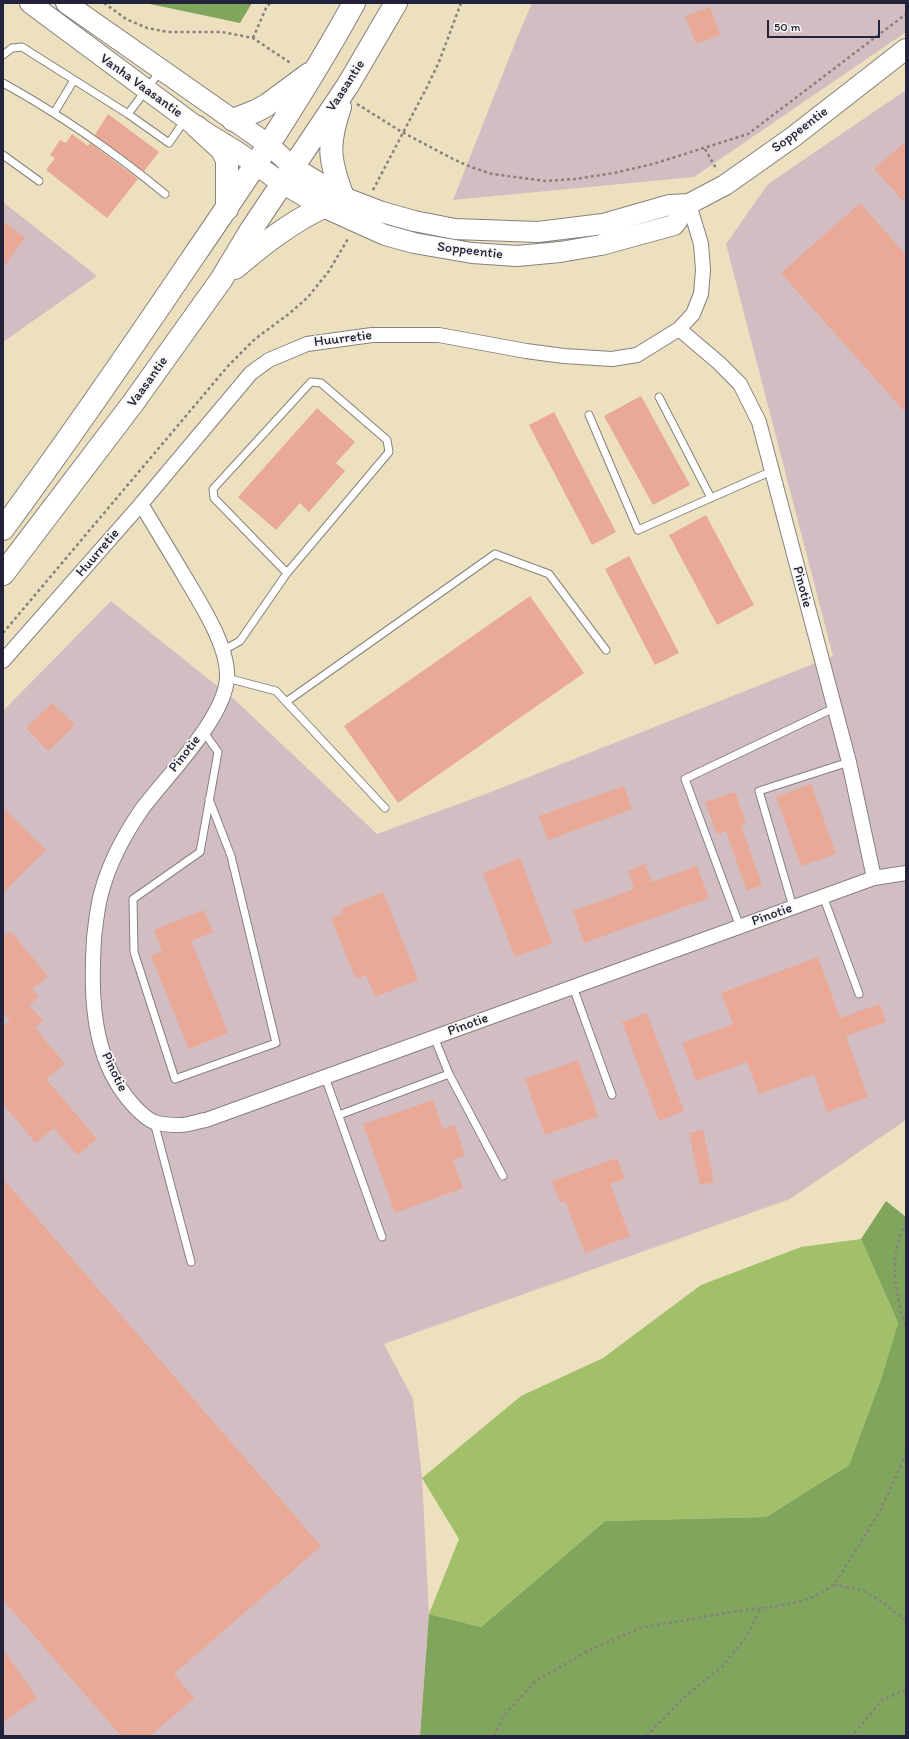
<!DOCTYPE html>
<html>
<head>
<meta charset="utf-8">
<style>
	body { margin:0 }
	#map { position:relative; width:909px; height:1739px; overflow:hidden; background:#ece0bf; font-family:Itim,sans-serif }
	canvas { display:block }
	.frame { position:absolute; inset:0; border:4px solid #22223b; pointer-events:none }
	.scale { position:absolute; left:767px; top:20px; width:113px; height:18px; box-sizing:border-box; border:2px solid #22223b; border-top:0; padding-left:5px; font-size:12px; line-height:14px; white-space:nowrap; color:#22223b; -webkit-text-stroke:3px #f6f6f2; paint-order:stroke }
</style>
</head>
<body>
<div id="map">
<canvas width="909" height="1739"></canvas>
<div class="frame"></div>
<div class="scale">50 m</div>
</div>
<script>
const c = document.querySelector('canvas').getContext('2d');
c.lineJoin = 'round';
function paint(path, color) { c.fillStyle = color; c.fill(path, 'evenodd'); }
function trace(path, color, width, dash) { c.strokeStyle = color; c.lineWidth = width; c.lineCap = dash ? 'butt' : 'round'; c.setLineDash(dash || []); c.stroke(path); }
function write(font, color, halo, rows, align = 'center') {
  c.font = font + ' Itim,sans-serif'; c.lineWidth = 3.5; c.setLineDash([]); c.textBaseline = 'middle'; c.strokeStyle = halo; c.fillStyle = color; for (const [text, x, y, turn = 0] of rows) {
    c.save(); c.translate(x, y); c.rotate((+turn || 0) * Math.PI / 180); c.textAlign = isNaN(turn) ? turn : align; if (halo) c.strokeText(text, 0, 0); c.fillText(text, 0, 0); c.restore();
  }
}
const industrial = new Path2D(`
	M 532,3 L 906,3 L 906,32 L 694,177 L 453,200 L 517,38 Z
	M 906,90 L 906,1120 L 790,1199 L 384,1344 L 413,1399 L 422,1477 L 429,1614 L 420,1736 L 3,1736 L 3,711 L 111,601 L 236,701 L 377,834 L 491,792 L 833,656 L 726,244 L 768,184 Z
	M 3,202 L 97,276 L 3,342 Z`);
const green = new Path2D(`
	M 861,1239 L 898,1323 L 881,1379 L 849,1465 L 766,1517 L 605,1521 L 481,1627 L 429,1614 L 459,1539 L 422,1478 L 521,1396 L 603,1358 L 701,1285 L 801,1247 Z`);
const forest = new Path2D(`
	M 145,3 L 252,3 L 240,23 Z
	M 886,1201 L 906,1217 L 906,1736 L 420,1736 L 429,1614 L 481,1627 L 605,1521 L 766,1517 L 849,1465 L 881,1379 L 898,1323 L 861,1239 Z`);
const building = new Path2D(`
	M 710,7 L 720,35 L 696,44 L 685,16 Z
	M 108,114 L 159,152 L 144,171 L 95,135 Z
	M 72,134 L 88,146 L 90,143 L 138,179 L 107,218 L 46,170 L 55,158 L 50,155 L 60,140 L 66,143 Z
	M 906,141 L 906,204 L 874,169 Z
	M 860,203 L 906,255 L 906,413 L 781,273 Z
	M 3,221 L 25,238 L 3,268 Z
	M 641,396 L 690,485 L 653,505 L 604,416 Z
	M 317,408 L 355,442 L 336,463 L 345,471 L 309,512 L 300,503 L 276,530 L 238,497 Z
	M 554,412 L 616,532 L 592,545 L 529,425 Z
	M 706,515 L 754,605 L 717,625 L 669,535 Z
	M 629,556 L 679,653 L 655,665 L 605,569 Z
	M 530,596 L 584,673 L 398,803 L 344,726 Z
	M 52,703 L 75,725 L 48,751 L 26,728 Z
	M 811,784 L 836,854 L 801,866 L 776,797 Z
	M 624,786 L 632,809 L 548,840 L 539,816 Z
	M 735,792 L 746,824 L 741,825 L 762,885 L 747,891 L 726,831 L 717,834 L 705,802 Z
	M 3,808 L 46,850 L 3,893 Z
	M 520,858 L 552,943 L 515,957 L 483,873 Z
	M 645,864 L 652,882 L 697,866 L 709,898 L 584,943 L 573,911 L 634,889 L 628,871 Z
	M 383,892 L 418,980 L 375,997 L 366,975 L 356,979 L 331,918 L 343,914 L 341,909 Z
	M 204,910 L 213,932 L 191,941 L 228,1033 L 189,1049 L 151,956 L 162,951 L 154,930 Z
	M 10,931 L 48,976 L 32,989 L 39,997 L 29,1005 L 43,1021 L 35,1028 L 65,1064 L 46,1079 L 97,1139 L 77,1155 L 54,1128 L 36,1143 L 3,1104 L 3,1026 L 10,1020 L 3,1012 L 3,937 Z
	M 818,957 L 840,1018 L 880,1004 L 886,1022 L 846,1036 L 868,1097 L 827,1112 L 814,1074 L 759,1094 L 747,1062 L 696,1081 L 682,1043 L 733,1024 L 721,993 Z
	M 647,1013 L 684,1111 L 659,1121 L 622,1022 Z
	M 578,1060 L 598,1116 L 545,1135 L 525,1079 Z
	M 433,1100 L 443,1129 L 455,1125 L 465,1156 L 453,1160 L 463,1188 L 395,1213 L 363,1124 Z
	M 703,1130 L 714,1182 L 700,1185 L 689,1133 Z
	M 617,1158 L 625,1179 L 610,1184 L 630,1236 L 585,1253 L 565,1201 L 560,1203 L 552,1181 Z
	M 3,1179 L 321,1546 L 174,1674 L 194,1698 L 150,1736 L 121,1736 L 3,1600 Z
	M 3,1649 L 37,1698 L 3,1722 Z`);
const path = new Path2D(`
	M 104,3 L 126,19 L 147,28 L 168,32 L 222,32 L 253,38 L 292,64
	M 253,38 L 266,8 L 270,3
	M 357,104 L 402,132 L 453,159 L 471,167 L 492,174 L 546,181 L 575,179 L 614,173 L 653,164 L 748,134 L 906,14
	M 705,149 L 717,170
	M 373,190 L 427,87 L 439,62 L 461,3
	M 3,633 L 228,366 L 255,339 L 290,313 L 308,297 L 329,271 L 349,237
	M 906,1223 C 888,1254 895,1295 906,1327
	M 834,1585 C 847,1587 861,1588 873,1596 C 885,1603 894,1613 906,1620
	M 494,1736 L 504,1715 L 537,1680 L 590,1650 L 640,1628 L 738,1611 L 785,1605 L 805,1600 L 821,1593 L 834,1585 L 880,1511 L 906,1454
	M 646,1736 L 689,1693 L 722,1667 L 744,1640 L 762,1607
	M 849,1736 L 853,1734 L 883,1699 L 906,1690`);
const lane = new Path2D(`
	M 3,55 L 12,48 L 22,47 L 128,114 L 169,143 L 185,120
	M 3,83 C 61,115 114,152 165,194
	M 54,113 L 74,80
	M 128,114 L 161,70
	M 3,155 L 39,181
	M 659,397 L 711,498
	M 589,415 L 638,530 L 772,471
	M 222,651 L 240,641 L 287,573 L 389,452 L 387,440 L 321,383 L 311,382 L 213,489 L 214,498 L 287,573
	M 227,678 L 276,691 L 385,808
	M 286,702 L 495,554 L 549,574 L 606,650
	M 203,731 L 218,752 L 200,852 L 133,899 L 134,952 L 175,1079 L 276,1043 L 231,856 L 209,799
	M 823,896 L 859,994
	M 793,907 L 759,791 L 849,762
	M 740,927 L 685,779 L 834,708
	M 573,987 L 612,1095
	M 449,1074 L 503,1176
	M 325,1077 L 382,1237
	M 339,1115 L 449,1074 L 434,1037
	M 154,1122 L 191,1262`);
const street = new Path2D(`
	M 141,504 C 155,527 168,549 182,572 C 198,600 229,645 227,678 C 225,718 166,777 142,809 C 124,835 109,863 101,894 C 97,908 96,923 94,938 C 91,987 91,1045 120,1088 C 127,1099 142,1117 154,1122 C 160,1124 173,1125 180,1125 C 189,1125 198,1121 206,1120 L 874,878 L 849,762 L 759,422 L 740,384 L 719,363 L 679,329
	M 3,661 L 141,504 L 251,373 L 269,360 L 307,344 L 372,335 L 439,335 L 526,351 L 564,356 L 612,359 L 637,355 L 679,329 L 693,314 L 701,294 L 703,270 L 701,244 L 689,204
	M 874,878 L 906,873`);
const secondary = new Path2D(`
	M 30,3 L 197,127 L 236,151 L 282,183 L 323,207 L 385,235 L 414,243 L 472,253 L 517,256 L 560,252 L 601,245 L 674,225 L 689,204
	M 66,3 L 269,145 L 293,167 L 343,197 L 382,212 L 414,221 L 455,229 L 538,232 L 603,224 L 669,205 L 689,204 L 725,185 L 793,137 L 906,49`);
const highway = new Path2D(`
	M 340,107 C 327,145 329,160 343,197
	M 233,120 L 256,111 L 267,105 L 309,74
	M 197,127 L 222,150 L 227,160 L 227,209
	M 235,268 C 263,244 290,223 323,207
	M 3,529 C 66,443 127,355 187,266 C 246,180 304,94 354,3
	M 3,574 L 133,403 L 221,280 L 251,230 L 348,85 L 396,3`);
const streetNames = [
	["Vanha Vaasantie",141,86,36],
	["Vaasantie",346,86,-57],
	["Soppeentie",800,130,-37],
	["Soppeentie",470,251,7],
	["Huurretie",343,339,-7],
	["Vaasantie",148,382,-54],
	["Huurretie",98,553,-49],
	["Pinotie",802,587,75],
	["Pinotie",185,754,-52],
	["Pinotie",772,915,-20],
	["Pinotie",468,1025,-20],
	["Pinotie",114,1072,64]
];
paint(industrial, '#d2bec2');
paint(green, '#a1c069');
paint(forest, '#80a65d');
paint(building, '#e9a996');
trace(lane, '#87817d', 9);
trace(street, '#87817d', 16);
trace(secondary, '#87817d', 22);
trace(highway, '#87817d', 24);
trace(path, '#87817d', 2.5, [3, 3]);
trace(lane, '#fff', 7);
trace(street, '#fff', 14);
trace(secondary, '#fff', 20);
trace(highway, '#fff', 22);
write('14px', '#22223b', '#f6f6f2', streetNames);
</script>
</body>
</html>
